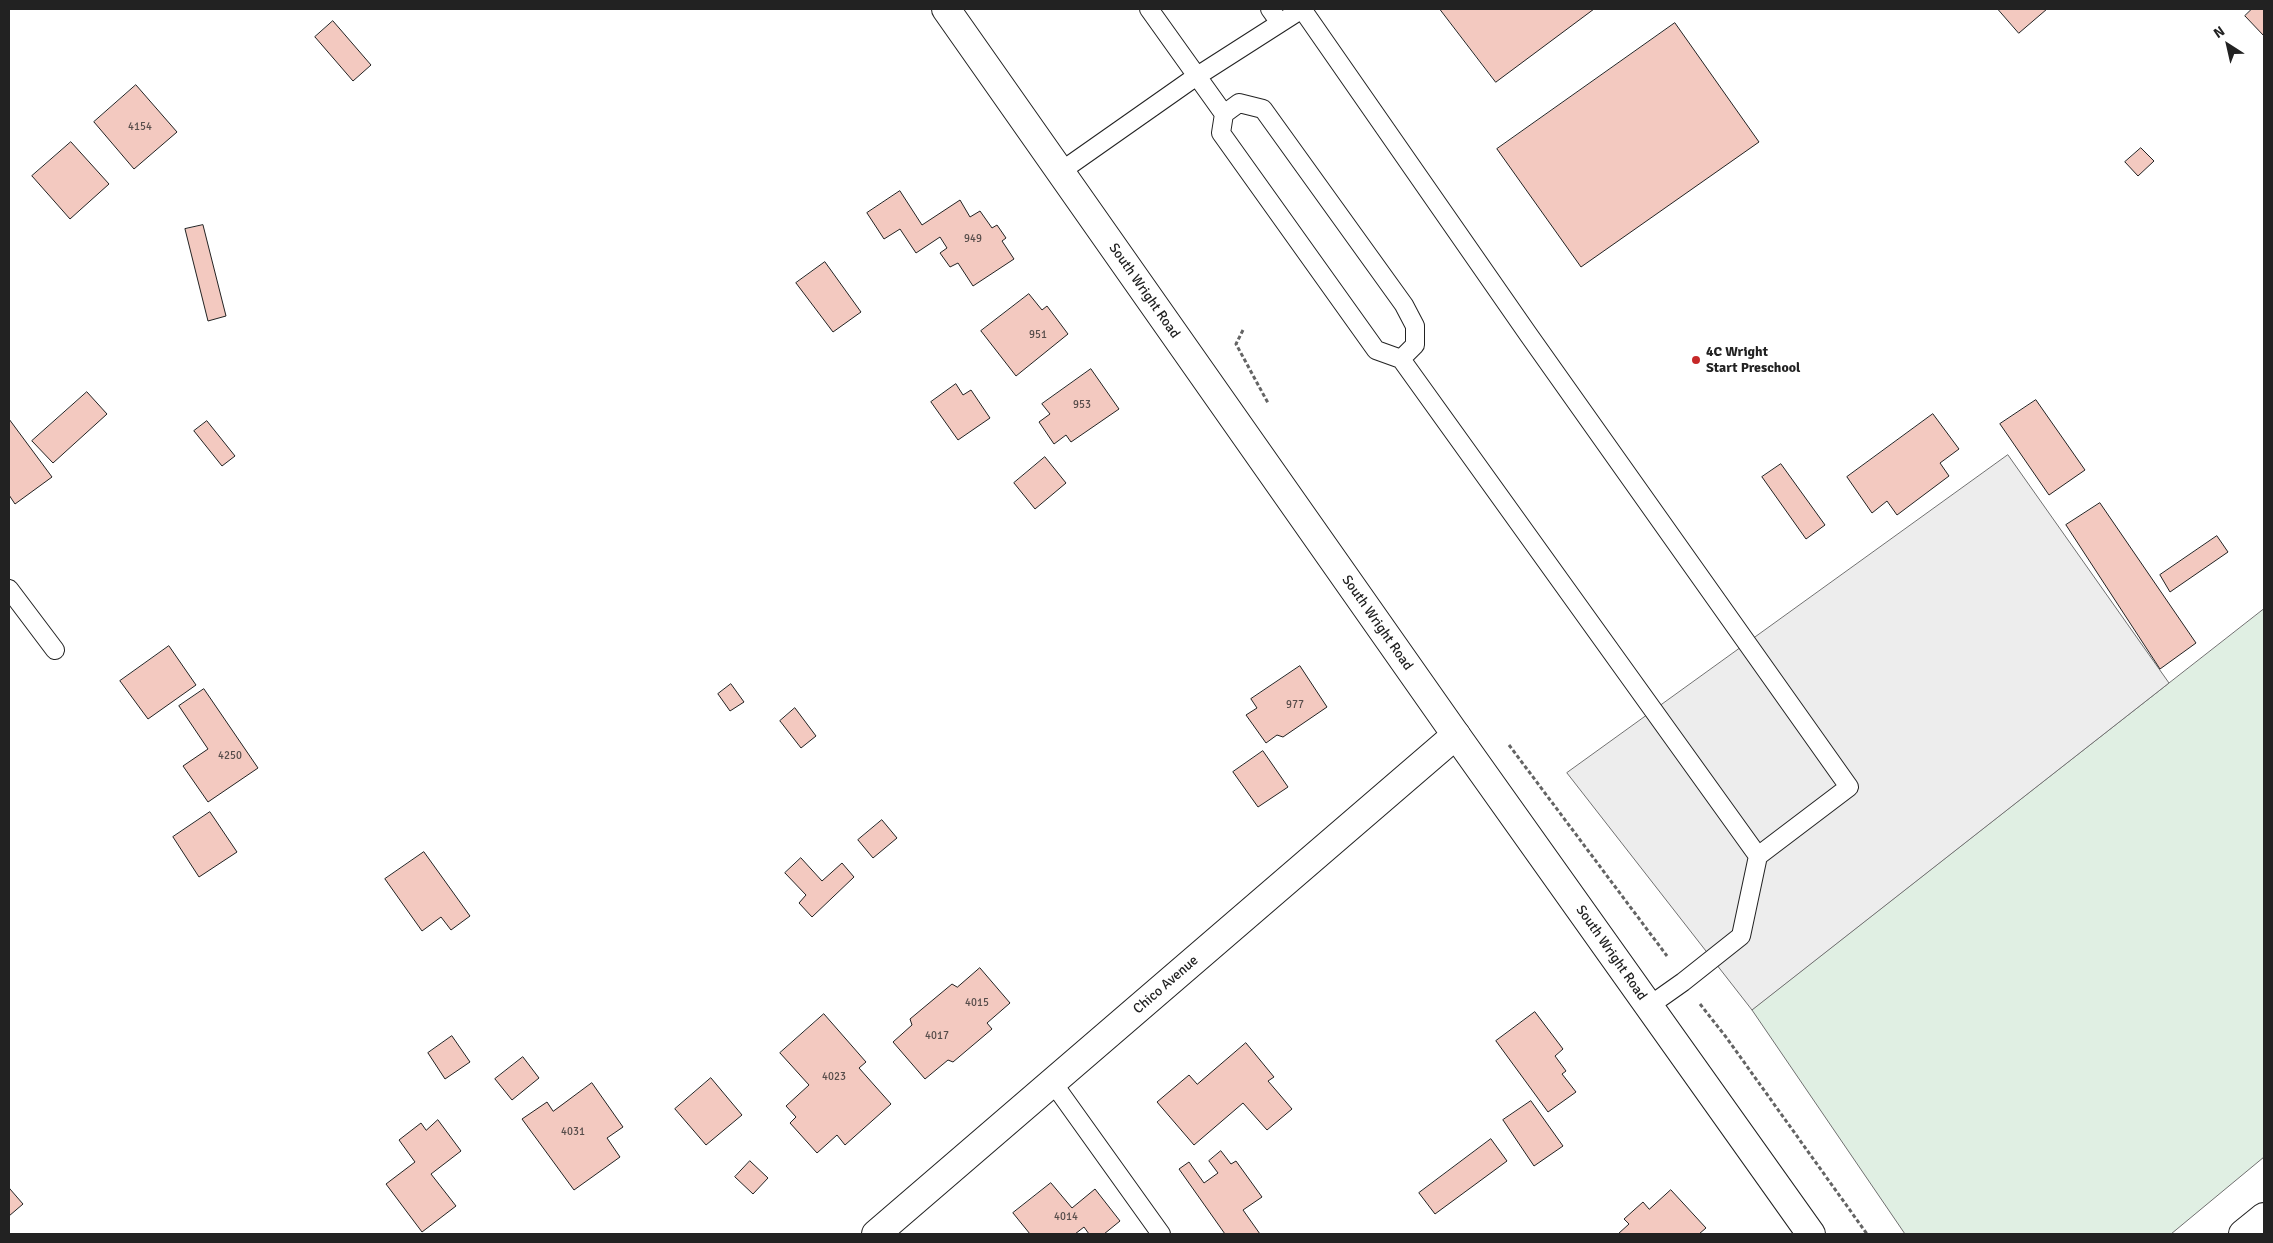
<!DOCTYPE html>
<html>
<head>
<meta charset="utf-8">
<style>
	body { margin:0 }
	#map { position:relative; width:2273px; height:1243px; overflow:hidden; background:#fff; font-family:Signika,sans-serif }
	canvas { display:block }
	.frame { position:absolute; inset:0; border:10px solid #222; pointer-events:none }
	.north { position:absolute; left:2203px; top:20px; width:50px; height:50px; -webkit-text-stroke:4px #fff; paint-order:stroke; rotate:325deg; font-size:14px; font-weight:700; line-height:20px; text-align:center; color:#222 }
	.north::after { content:''; display:block; margin:auto; width:18px; height:22px; background:#222; clip-path:polygon(50% 0,100% 100%,50% 72%,0 100%) }
</style>
</head>
<body>
<div id="map">
<canvas width="2273" height="1243"></canvas>
<div class="frame"></div>
<div class="north">N</div>
</div>
<script>
const c = document.querySelector('canvas').getContext('2d');
c.lineJoin = 'round';
function paint(path, color) { c.fillStyle = color; c.fill(path, 'evenodd'); }
function trace(path, color, width, dash) { c.strokeStyle = color; c.lineWidth = width; c.lineCap = dash ? 'butt' : 'round'; c.setLineDash(dash || []); c.stroke(path); }
function write(font, color, halo, rows, align = 'center') {
  c.font = font + ' Signika,sans-serif'; c.lineWidth = 4; c.setLineDash([]); c.textBaseline = 'middle'; c.strokeStyle = halo; c.fillStyle = color; for (const [text, x, y, turn = 0] of rows) {
    c.save(); c.translate(x, y); c.rotate((+turn || 0) * Math.PI / 180); c.textAlign = isNaN(turn) ? turn : align; if (halo) c.strokeText(text, 0, 0); c.fillText(text, 0, 0); c.restore();
  }
}
const green = new Path2D(`
	M 2264,609 L 2264,1157 L 2171,1234 L 1905,1234 L 1752,1010 Z`);
const parking = new Path2D(`
	M 2008,455 L 2169,683 L 1752,1010 L 1567,773 Z`);
const building = new Path2D(`
	M 1440,9 L 1594,9 L 1496,82 Z
	M 1998,9 L 2047,9 L 2019,33 Z
	M 2252,9 L 2264,9 L 2264,36 L 2245,16 Z
	M 333,21 L 371,65 L 353,81 L 315,37 Z
	M 1675,23 L 1759,142 L 1581,267 L 1497,149 Z
	M 136,85 L 177,132 L 134,169 L 94,122 Z
	M 71,142 L 109,184 L 70,219 L 32,176 Z
	M 2141,148 L 2154,161 L 2138,176 L 2125,162 Z
	M 900,191 L 922,225 L 960,200 L 970,217 L 980,211 L 992,228 L 997,225 L 1006,238 L 1002,241 L 1014,259 L 973,286 L 958,263 L 950,267 L 940,253 L 947,248 L 940,237 L 916,253 L 900,229 L 884,239 L 867,213 Z
	M 203,225 L 226,316 L 208,321 L 185,229 Z
	M 825,262 L 861,312 L 833,332 L 796,283 Z
	M 1029,294 L 1042,310 L 1047,306 L 1068,334 L 1016,376 L 981,331 Z
	M 1091,369 L 1119,409 L 1071,442 L 1066,435 L 1054,444 L 1039,422 L 1050,414 L 1042,404 Z
	M 956,384 L 963,395 L 971,390 L 990,418 L 958,440 L 931,402 Z
	M 87,392 L 107,414 L 53,463 L 32,441 Z
	M 2036,400 L 2085,470 L 2049,495 L 2000,424 Z
	M 1933,414 L 1959,449 L 1940,463 L 1949,476 L 1897,515 L 1887,501 L 1872,513 L 1847,477 Z
	M 9,419 L 52,477 L 15,504 L 9,495 Z
	M 207,421 L 235,456 L 222,466 L 194,431 Z
	M 1045,457 L 1066,483 L 1035,509 L 1014,483 Z
	M 1781,464 L 1825,525 L 1806,539 L 1762,477 Z
	M 2100,503 L 2196,643 L 2160,669 L 2066,525 Z
	M 2217,536 L 2228,552 L 2170,592 L 2160,575 Z
	M 169,646 L 196,685 L 148,719 L 120,681 Z
	M 1300,666 L 1327,707 L 1283,737 L 1277,735 L 1266,743 L 1246,715 L 1257,708 L 1251,699 Z
	M 731,684 L 744,702 L 730,711 L 718,694 Z
	M 204,689 L 258,768 L 208,802 L 183,766 L 208,749 L 179,706 Z
	M 795,708 L 816,736 L 801,748 L 780,721 Z
	M 1263,751 L 1288,787 L 1258,807 L 1233,772 Z
	M 210,812 L 237,852 L 199,877 L 173,837 Z
	M 882,820 L 897,838 L 873,858 L 858,840 Z
	M 424,852 L 470,916 L 451,930 L 441,917 L 422,931 L 385,879 Z
	M 801,858 L 822,881 L 842,863 L 854,877 L 812,917 L 799,903 L 806,895 L 785,873 Z
	M 980,968 L 1010,1003 L 987,1023 L 992,1029 L 953,1062 L 948,1060 L 925,1079 L 893,1042 L 912,1025 L 910,1019 L 952,984 L 957,987 Z
	M 1535,1012 L 1563,1049 L 1555,1056 L 1566,1071 L 1562,1074 L 1576,1092 L 1548,1112 L 1496,1041 Z
	M 824,1014 L 866,1062 L 859,1068 L 891,1104 L 845,1145 L 837,1135 L 817,1153 L 790,1123 L 796,1117 L 786,1106 L 809,1085 L 780,1053 Z
	M 452,1036 L 470,1062 L 445,1079 L 428,1053 Z
	M 1246,1043 L 1274,1077 L 1268,1081 L 1292,1109 L 1267,1130 L 1243,1103 L 1194,1145 L 1157,1102 L 1189,1075 L 1197,1084 Z
	M 523,1057 L 539,1078 L 512,1100 L 495,1079 Z
	M 711,1078 L 742,1115 L 706,1145 L 675,1109 Z
	M 592,1083 L 623,1127 L 607,1138 L 620,1157 L 574,1190 L 522,1119 L 547,1102 L 553,1111 Z
	M 1531,1101 L 1563,1146 L 1534,1166 L 1503,1120 Z
	M 438,1120 L 461,1151 L 431,1174 L 456,1206 L 422,1232 L 386,1184 L 415,1162 L 399,1140 L 421,1123 L 426,1130 Z
	M 1491,1139 L 1507,1161 L 1435,1214 L 1419,1193 Z
	M 1221,1151 L 1231,1164 L 1236,1161 L 1262,1197 L 1243,1210 L 1260,1234 L 1225,1234 L 1179,1169 L 1189,1162 L 1204,1183 L 1218,1173 L 1209,1161 Z
	M 750,1161 L 768,1178 L 753,1194 L 735,1177 Z
	M 1051,1183 L 1072,1208 L 1095,1189 L 1120,1221 L 1104,1234 L 1089,1234 L 1084,1227 L 1075,1234 L 1030,1234 L 1013,1213 Z
	M 10,1189 L 23,1204 L 9,1216 L 9,1190 Z
	M 1671,1190 L 1706,1228 L 1699,1234 L 1618,1234 L 1629,1224 L 1624,1219 L 1643,1202 L 1649,1209 Z`);
const path = new Path2D(`
	M 1243,330 L 1236,344 L 1268,403
	M 1509,745 L 1667,956
	M 1700,1004 L 1726,1037 L 1867,1234`);
const lane = new Path2D(`
	M 1149,9 L 1224,114
	M 1270,9 L 1280,23
	M 1302,9 L 1528,334 L 1849,787 L 1758,856
	M 1060,172 L 1191,80 L 1302,9
	M 1401,359 L 1415,345 L 1415,326 L 1404,305 L 1263,109 L 1239,103 L 1224,114 L 1221,133 L 1376,350 L 1401,359 L 1758,856 L 1741,936 L 1683,982 L 1649,1006
	M 9,589 L 55,650
	M 1053,1083 L 1161,1234`);
const street = new Path2D(`
	M 876,1234 L 1456,735
	M 2243,1234 L 2264,1217`);
const secondary = new Path2D(`
	M 946,9 L 1456,735 L 1811,1234`);
const markers = [
	[1696,360,5,"#c62828"]
];
const numberNames = [
	["4154",140,127],
	["949",973,239],
	["951",1038,335],
	["953",1082,405],
	["977",1295,705],
	["4250",230,756],
	["4015",977,1003],
	["4017",937,1036],
	["4023",834,1077],
	["4031",573,1132],
	["4014",1066,1217]
];
const streetNames = [
	["South Wright Road",1144,291,55],
	["South Wright Road",1377,623,55],
	["South Wright Road",1611,953,55],
	["Chico Avenue",1166,985,-41]
];
const poiNames = [
	["4C Wright",1706,352],
	["Start Preschool",1706,368]
];
paint(green, '#e0efe3');
trace(green, '#6f6f6f', 1);
paint(parking, '#ededed');
trace(parking, '#6f6f6f', 1);
paint(building, '#f3c9c0');
trace(building, '#222', 1);
trace(lane, '#222', 20);
trace(street, '#222', 30);
trace(secondary, '#222', 30);
trace(path, '#646464', 3, [4, 2.5]);
trace(lane, '#fff', 18);
trace(street, '#fff', 28);
trace(secondary, '#fff', 28);
for (const [x, y, r, color] of markers) { const dot = new Path2D(); dot.arc(x, y, r, 0, 2 * Math.PI); c.fillStyle = color; c.fill(dot); trace(dot, '#fff', 2); }
write('11px', '#564c4a', null, numberNames);
write('14px', '#222', '#fff', streetNames);
write('bold 14px', '#222', '#fff', poiNames, 'left');
</script>
</body>
</html>
